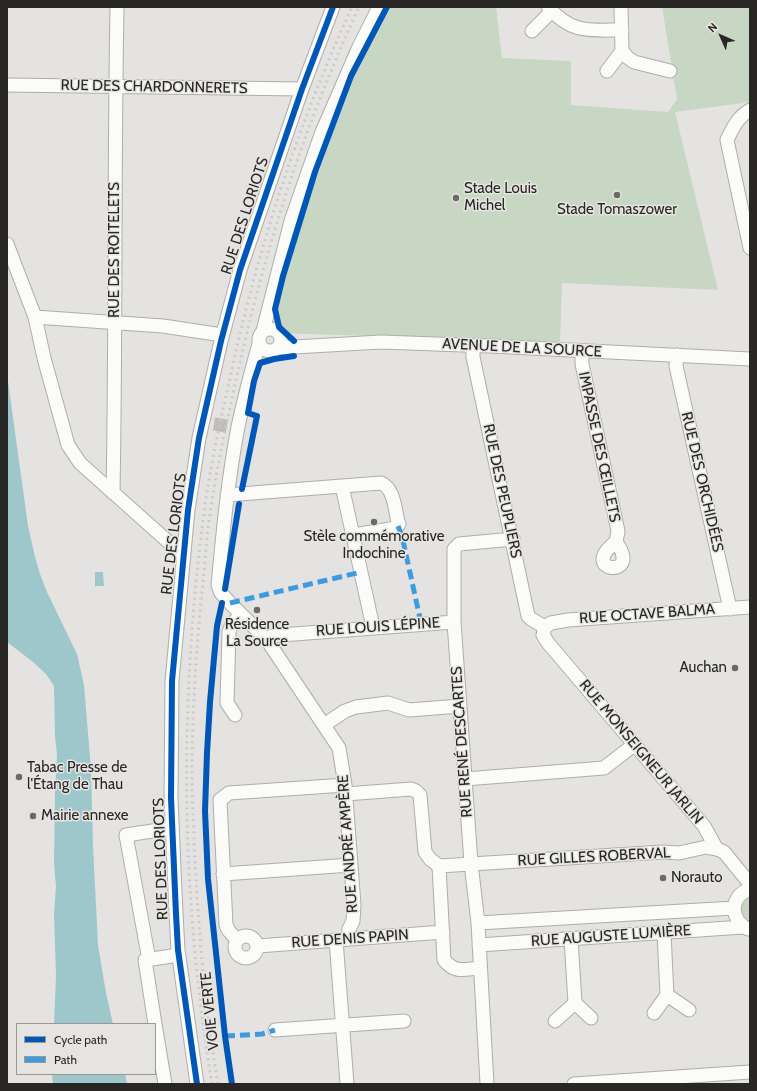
<!DOCTYPE html>
<html>
<head>
<meta charset="utf-8">
<style>
	body { margin:0 }
	#map { position:relative; width:757px; height:1091px; overflow:hidden; background:#e4e3e1; font-family:Cabin,sans-serif }
	canvas { display:block }
	.frame { position:absolute; inset:0; border:8px solid #282726; pointer-events:none }
	.legend { position:absolute; left:16px; top:1023px; width:140px; height:52px; box-sizing:border-box; background:#e5e4e0; border:1px solid #999896; margin:0; padding:5px 7px; list-style:none; font-size:12px; color:#282726 }
	.legend li { display:flex; align-items:center; gap:8px; height:20px }
	.legend b { width:20px; border:1px solid #999896 }
	.north { position:absolute; left:701px; top:16px; width:40px; height:40px; -webkit-text-stroke:3px #e5e4e0; paint-order:stroke; rotate:315deg; font-size:11px; font-weight:700; line-height:16px; text-align:center; color:#282726 }
	.north::after { content:''; display:block; margin:auto; width:14px; height:18px; background:#282726; clip-path:polygon(50% 0,100% 100%,50% 72%,0 100%) }
</style>
</head>
<body>
<div id="map">
<canvas width="757" height="1091"></canvas>
<div class="frame"></div>
<ul class="legend">
<li><b style="height:5px;background:#0057b8"></b>Cycle path</li>
<li><b style="height:5px;background:#3d9ce0"></b>Path</li>
</ul>
<div class="north">N</div>
</div>
<script>
const c = document.querySelector('canvas').getContext('2d');
c.lineJoin = 'round';
function paint(path, color) { c.fillStyle = color; c.fill(path, 'evenodd'); }
function trace(path, color, width, dash) { c.strokeStyle = color; c.lineWidth = width; c.lineCap = dash ? 'butt' : 'round'; c.setLineDash(dash || []); c.stroke(path); }
function write(font, color, halo, rows, align = 'center') {
  c.font = font + ' Cabin,sans-serif'; c.lineWidth = 3; c.setLineDash([]); c.textBaseline = 'middle'; c.strokeStyle = halo; c.fillStyle = color; for (const [text, x, y, turn = 0] of rows) {
    c.save(); c.translate(x, y); c.rotate((+turn || 0) * Math.PI / 180); c.textAlign = isNaN(turn) ? turn : align; if (halo) c.strokeText(text, 0, 0); c.fillText(text, 0, 0); c.restore();
  }
}
const green = new Path2D(`
	M 391,7 L 496,7 L 502,58 L 571,61 L 571,105 L 668,112 L 677,99 L 662,7 L 750,7 L 750,102 L 675,112 L 718,290 L 562,283 L 560,342 L 276,333 L 278,301 L 306,207 L 352,80 Z
	M 750,896 L 750,923 C 738,917 738,902 750,896 Z`);
const water = new Path2D(`
	M 7,374 L 28,526 L 35,557 L 40,574 L 47,592 L 77,654 L 84,685 L 91,769 L 93,846 L 98,945 L 106,993 L 113,1024 L 54,1024 L 56,976 L 54,915 L 56,886 L 54,864 L 55,790 L 57,755 L 55,737 L 54,686 L 46,674 L 33,662 L 7,642 Z
	M 95,572 L 103,572 L 104,586 L 95,586 Z
	M 52,1074 L 125,1074 L 127,1084 L 53,1084 Z`);
const minorTunnel = new Path2D(`
	M 214,424 L 227,426`);
const minor = new Path2D(`
	M 548,7 C 572,34 589,30 622,30
	M 532,31 L 552,11
	M 622,51 L 627,57 L 634,62 L 670,71
	M 607,71 L 622,51 L 621,7
	M 7,85 L 302,89
	M 750,110 C 738,117 733,127 727,140 L 750,248
	M 7,244 L 35,317 L 44,358 L 68,445 L 80,463 L 183,555
	M 35,317 L 163,326 L 222,335
	M259 340a11 11 0 1 1 22 0a11 11 0 1 1-22 0Z
	M 263,331 L 291,221 L 322,132 L 358,49 L 379,7
	M 259,344 C 251,372 244,399 238,427 C 228,479 223,532 218,585 L 221,593 L 230,603 L 267,640 L 339,748 L 345,785 L 354,905 L 353,921 L 349,929 L 348,939
	M 473,346 L 473,357 L 528,616 L 531,619 L 545,627
	M 277,348 L 381,342 L 490,346 L 750,359
	M 582,351 L 582,364 L 618,531 L 616,542 C 576,572 644,580 616,542
	M 677,355 L 676,366 L 730,609
	M 342,486 L 381,483 C 394,488 395,509 398,522 L 399,524 L 396,528 L 354,535
	M 113,493 C 116,331 114,169 117,7
	M 227,495 L 342,486 L 373,627
	M 545,627 L 543,635 L 548,643 L 704,826 L 714,844 L 717,849 L 724,852 L 750,884
	M 545,627 L 551,623 L 568,620 L 750,607
	M 267,640 L 272,636 L 294,634 L 454,622
	M 235,715 L 227,703 L 229,632 L 232,624 L 241,614
	M 324,725 L 345,711 L 356,707 L 388,703 L 409,710 L 460,706
	M 465,779 L 604,768 L 635,744
	M 346,794 L 411,789 L 416,791 L 420,795 L 425,852 L 430,859 L 439,866
	M 223,874 L 351,865
	M 478,923 L 734,908
	M 748,929 C 730,920 729,896 750,889
	M 664,933 L 667,995
	M235 947a11 11 0 1 1 22 0a11 11 0 1 1-22 0Z
	M 571,939 L 575,1003
	M 237,940 L 229,931 L 226,925 L 220,800 L 229,793 L 345,785
	M 336,940 L 347,1084
	M 479,945 L 743,927
	M 258,946 L 443,932
	M 149,960 L 126,835 L 172,828
	M 480,968 C 464,969 456,974 444,960 L 439,866 L 663,852 L 679,853 L 706,847 L 717,849
	M 654,1013 L 667,995 L 689,1010
	M 555,1021 L 575,1003 L 591,1018
	M 155,1024 L 145,960 L 179,955
	M 155,1024 L 165,1084
	M 275,1030 L 404,1021
	M 197,1084 L 178,950 L 176,914 L 171,798 L 172,681 L 188,510 L 199,438 L 221,341 L 240,270 L 302,89 L 333,7
	M 487,1084 L 478,923 L 471,863 L 454,622 L 454,549 L 459,544 L 513,539
	M 574,1084 L 750,1072`);
const rail = new Path2D(`
	M 212,1084 C 181,898 179,708 203,521 C 209,470 221,419 232,369 C 259,245 299,122 352,7
	M 218,1084 C 204,1004 198,923 194,842 C 194,821 192,801 192,781 C 192,714 196,648 203,582 C 205,562 206,541 209,521 C 215,475 225,430 235,385 C 263,255 303,128 359,7`);
const quiet = new Path2D(`
	M 398,526 L 402,536 L 421,623
	M 230,603 L 361,572
	M 225,1036 L 262,1034 L 275,1030`);
const cycleway = new Path2D(`
	M 294,341 L 279,327 L 275,309 L 283,276 L 315,172 L 351,76 L 387,7
	M 242,489 L 257,416 L 248,413 L 254,381 L 260,363 L 274,359 L 294,356
	M 225,589 L 239,504
	M 222,603 L 217,626 L 210,702 L 207,753 L 205,811 L 208,879 L 225,1036 L 232,1084
	M 197,1084 L 178,950 L 176,914 L 171,798 L 172,681 L 188,510 L 199,438 L 221,341 L 240,270 L 302,89 L 333,7`);
const markers = [
	[617,195,4,"#6a6967"],
	[456,198,4,"#6a6967"],
	[374,522,4,"#6a6967"],
	[257,610,4,"#6a6967"],
	[735,668,4,"#6a6967"],
	[19,777,4,"#6a6967"],
	[33,816,4,"#6a6967"],
	[663,878,4,"#6a6967"]
];
const streetNames = [
	["RUE DES CHARDONNERETS",154,87,1],
	["RUE DES LORIOTS",245,216,-72],
	["RUE DES ROITELETS",115,250,-90],
	["AVENUE DE LA SOURCE",522,348,3],
	["IMPASSE DES ŒILLETS",599,447,78],
	["RUE DES ORCHIDÉES",702,482,77],
	["RUE DES PEUPLIERS",502,491,78],
	["RUE DES LORIOTS",174,534,-83],
	["RUE OCTAVE BALMA",647,614,-4],
	["RUE LOUIS LÉPINE",378,627,-4],
	["RUE RENÉ DESCARTES",462,742,-94],
	["RUE MONSEIGNEUR JARLIN",641,752,50],
	["RUE ANDRÉ AMPÈRE",348,844,-94],
	["RUE GILLES ROBERVAL",594,857,-3],
	["RUE DES LORIOTS",161,859,-92],
	["RUE AUGUSTE LUMIÈRE",611,936,-4],
	["RUE DENIS PAPIN",350,939,-4],
	["VOIE VERTE",210,1011,-96]
];
const poiNames = [
	["Stade Louis",464,189],
	["Michel",464,206],
	["Stade Tomaszower",617,210,"center"],
	["Stèle commémorative",374,537,"center"],
	["Indochine",374,554,"center"],
	["Résidence",257,625,"center"],
	["La Source",257,642,"center"],
	["Auchan",727,668,"right"],
	["Tabac Presse de",27,768],
	["l'Étang de Thau",27,785],
	["Mairie annexe",41,816],
	["Norauto",671,878]
];
paint(green, '#c7d7c3');
paint(water, '#9ec7cc');
trace(minorTunnel, '#bebdbc', 13, [13, 6]);
trace(minor, '#aeadac', 15);
trace(minor, '#fbfbfa', 13);
trace(rail, '#cacac9', 3, [2, 4]);
trace(quiet, '#3d9ce0', 5, [10, 5]);
trace(cycleway, '#0057b8', 6);
for (const [x, y, r, color] of markers) { const dot = new Path2D(); dot.arc(x, y, r, 0, 2 * Math.PI); c.fillStyle = color; c.fill(dot); trace(dot, '#e5e4e0', 1.5); }
write('15px', '#282726', '#e5e4e0', streetNames);
write('15px', '#282726', '#e5e4e0', poiNames, 'left');
</script>
</body>
</html>
